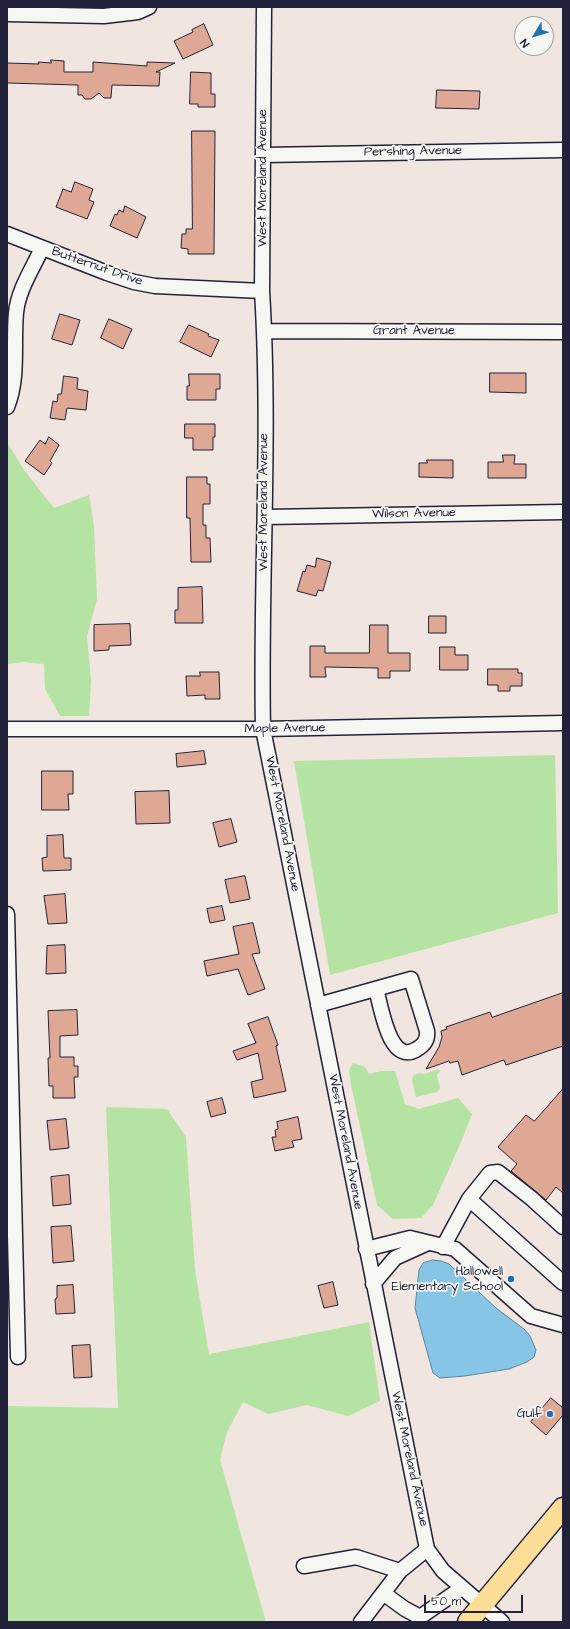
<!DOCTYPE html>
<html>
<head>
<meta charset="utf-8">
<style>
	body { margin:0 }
	#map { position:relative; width:570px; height:1629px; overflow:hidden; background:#f1e6df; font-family:"Architects Daughter",sans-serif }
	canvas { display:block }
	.frame { position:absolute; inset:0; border:8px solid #22223b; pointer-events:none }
	.north { position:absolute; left:514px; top:16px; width:40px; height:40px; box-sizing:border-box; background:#f6f6f2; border:1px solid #a1a1a9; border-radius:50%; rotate:232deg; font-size:11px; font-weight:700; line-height:16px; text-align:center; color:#22223b }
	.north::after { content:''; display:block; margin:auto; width:14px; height:18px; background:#1f6fb2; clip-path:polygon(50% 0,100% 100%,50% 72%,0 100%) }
	.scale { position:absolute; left:424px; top:1595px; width:99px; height:18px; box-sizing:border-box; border:2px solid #22223b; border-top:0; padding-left:5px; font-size:12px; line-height:14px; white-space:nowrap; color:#22223b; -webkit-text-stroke:3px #f6f6f2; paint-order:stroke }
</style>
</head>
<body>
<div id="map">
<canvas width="570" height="1629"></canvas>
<div class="frame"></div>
<div class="north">N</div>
<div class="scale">50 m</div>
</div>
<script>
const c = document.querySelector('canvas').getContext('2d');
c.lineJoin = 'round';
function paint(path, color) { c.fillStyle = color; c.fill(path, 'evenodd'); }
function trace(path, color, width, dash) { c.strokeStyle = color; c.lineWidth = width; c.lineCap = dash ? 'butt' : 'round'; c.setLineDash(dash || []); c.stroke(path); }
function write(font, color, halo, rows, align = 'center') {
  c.font = font + ' "Architects Daughter",sans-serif'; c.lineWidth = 3.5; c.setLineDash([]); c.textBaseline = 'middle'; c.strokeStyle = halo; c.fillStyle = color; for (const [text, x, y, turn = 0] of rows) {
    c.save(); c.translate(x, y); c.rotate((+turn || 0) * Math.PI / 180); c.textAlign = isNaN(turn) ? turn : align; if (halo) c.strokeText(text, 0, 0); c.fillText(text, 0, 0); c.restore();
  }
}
const green = new Path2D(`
	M 7,442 L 24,470 L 54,508 L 89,495 L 94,526 L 97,599 L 87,636 L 91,680 L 89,716 L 60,716 L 45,689 L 44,664 L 23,662 L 7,664 Z
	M 555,755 L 558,913 L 330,975 L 294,761 Z
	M 353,1063 L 365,1067 L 369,1074 L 381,1071 L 395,1071 L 405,1104 L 419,1109 L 458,1098 L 472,1114 L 461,1142 L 433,1205 L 421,1218 L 393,1219 L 377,1205 L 351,1085 L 349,1070 Z
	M 438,1069 L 440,1071 L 437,1075 L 440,1089 L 437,1092 L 416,1097 L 412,1079 L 414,1075 L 419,1073 L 425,1074 Z
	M 106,1107 L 167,1109 L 186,1137 L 195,1270 L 209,1354 L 369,1322 L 380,1401 L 348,1416 L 307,1405 L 268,1414 L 243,1402 L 227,1432 L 220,1460 L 266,1622 L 7,1622 L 7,1406 L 118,1408 Z`);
const water = new Path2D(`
	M 433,1260 L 441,1261 L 449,1264 L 496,1308 L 524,1329 L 530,1336 L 536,1350 L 534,1357 L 527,1362 L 509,1369 L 465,1376 L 440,1378 L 433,1373 L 415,1308 L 419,1270 L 423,1263 Z`);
const building = new Path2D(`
	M 204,24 L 213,45 L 183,59 L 174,41 L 193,32 L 192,30 Z
	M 51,60 L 64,61 L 64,72 L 93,72 L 93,62 L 147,66 L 147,62 L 175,63 L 156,72 L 160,72 L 159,86 L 112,85 L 111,98 L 104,98 L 99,93 L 91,99 L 85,99 L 82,95 L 78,95 L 78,85 L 7,83 L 7,63 L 39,64 L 38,62 L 51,63 Z
	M 191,72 L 211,73 L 211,94 L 215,94 L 215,107 L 198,107 L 198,104 L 190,104 Z
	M 437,90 L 480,91 L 479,109 L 436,108 Z
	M 192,131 L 215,131 L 214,254 L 188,254 L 188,249 L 181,248 L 182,234 L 186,234 L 186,229 L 192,229 Z
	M 75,182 L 93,189 L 89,200 L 94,202 L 87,219 L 56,207 L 63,189 L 71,192 Z
	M 125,206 L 146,217 L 137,238 L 110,226 L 115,214 L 117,215 L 119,210 L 123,212 Z
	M 60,314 L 80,320 L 72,345 L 52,339 Z
	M 109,319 L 132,329 L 123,349 L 101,338 Z
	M 189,325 L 209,334 L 208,336 L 219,340 L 211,357 L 180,342 Z
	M 490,373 L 526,373 L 526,393 L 490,392 Z
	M 189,374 L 220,374 L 220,389 L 216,389 L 216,400 L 187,400 L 187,386 L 189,386 Z
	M 64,376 L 78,378 L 77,389 L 88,391 L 86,410 L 67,408 L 65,420 L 50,418 L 53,401 L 57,402 L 58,394 L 61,394 Z
	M 185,424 L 215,424 L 215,437 L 213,437 L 213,450 L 193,450 L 193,438 L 185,438 Z
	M 49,437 L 59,445 L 50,461 L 52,463 L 44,475 L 25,461 L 40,440 L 45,444 Z
	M 503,455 L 515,455 L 514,464 L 526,464 L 526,478 L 488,478 L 488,462 L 503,462 Z
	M 427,460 L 453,460 L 453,478 L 419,477 L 419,463 L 427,463 Z
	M 187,477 L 207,477 L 207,484 L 210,484 L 210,504 L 203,504 L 203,525 L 206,525 L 206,538 L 210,538 L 211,562 L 191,562 L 190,518 L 187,518 Z
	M 317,558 L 331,562 L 323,591 L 318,590 L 316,596 L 297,591 L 303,571 L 305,572 L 307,565 L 315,567 Z
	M 202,587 L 203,623 L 175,623 L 175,610 L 178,610 L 178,588 Z
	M 429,616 L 446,616 L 446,633 L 429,633 Z
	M 130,624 L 131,645 L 109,646 L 109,650 L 94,651 L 94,625 Z
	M 370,625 L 388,625 L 388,653 L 410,653 L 410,671 L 390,671 L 390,678 L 378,678 L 378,668 L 325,667 L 326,677 L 310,677 L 310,646 L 325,646 L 325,653 L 369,653 Z
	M 440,647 L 455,647 L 455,655 L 468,655 L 468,670 L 440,670 Z
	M 488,669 L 518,669 L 518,673 L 522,673 L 522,686 L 510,686 L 510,691 L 498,691 L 498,685 L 488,685 Z
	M 200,672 L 219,672 L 220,699 L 205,699 L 205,695 L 187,696 L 186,676 L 200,676 Z
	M 204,751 L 206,764 L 177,767 L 176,754 Z
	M 42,771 L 73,771 L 73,794 L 68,794 L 69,810 L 42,810 Z
	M 169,791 L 170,823 L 136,824 L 135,792 Z
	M 231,819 L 237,842 L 219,847 L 213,823 Z
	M 63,835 L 64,858 L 71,858 L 71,870 L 43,871 L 42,858 L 47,857 L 47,836 Z
	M 245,876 L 250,899 L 230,903 L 225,880 Z
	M 65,894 L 67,923 L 48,924 L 44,896 Z
	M 222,906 L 225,920 L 210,923 L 207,909 Z
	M 253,923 L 260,953 L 252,954 L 265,989 L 248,995 L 238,969 L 207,976 L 204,961 L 239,954 L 233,927 Z
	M 65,945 L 66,973 L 46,974 L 47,946 Z
	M 563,993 L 563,1046 L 506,1065 L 504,1060 L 462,1075 L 458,1061 L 450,1063 L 449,1061 L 426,1069 L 439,1047 L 442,1037 L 441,1031 L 447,1029 L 446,1027 L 490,1012 L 492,1017 Z
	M 77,1010 L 78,1035 L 60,1036 L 60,1057 L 74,1057 L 74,1066 L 78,1066 L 78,1077 L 74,1077 L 75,1098 L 53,1098 L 53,1086 L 49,1086 L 48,1058 L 50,1058 L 48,1011 Z
	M 268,1017 L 278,1045 L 276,1046 L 286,1091 L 254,1098 L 251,1082 L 263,1079 L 258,1053 L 237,1060 L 233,1051 L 256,1043 L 248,1024 Z
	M 563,1089 L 563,1193 L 556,1187 L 546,1200 L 511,1171 L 517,1164 L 498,1147 L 526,1115 L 534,1121 Z
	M 222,1098 L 226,1113 L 211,1117 L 207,1102 Z
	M 298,1117 L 302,1139 L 292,1141 L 294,1147 L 275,1151 L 272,1137 L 276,1137 L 275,1130 L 278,1129 L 277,1122 Z
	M 66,1119 L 69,1148 L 50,1150 L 47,1121 Z
	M 69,1175 L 71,1204 L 53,1206 L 51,1177 Z
	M 71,1226 L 74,1261 L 53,1263 L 51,1227 Z
	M 333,1282 L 338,1305 L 324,1308 L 318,1286 Z
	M 73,1285 L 75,1313 L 56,1314 L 55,1299 L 57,1298 L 57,1286 Z
	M 90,1345 L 92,1377 L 74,1378 L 72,1346 Z
	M 551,1398 L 563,1408 L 563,1415 L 546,1435 L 531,1422 Z`);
const minor = new Path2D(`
	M 264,7 L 262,291 C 271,437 260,583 263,729 L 427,1549 L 443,1571 L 502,1622
	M 7,14 L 104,16 L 138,12 L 149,7
	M 263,155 L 563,150
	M 7,234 L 107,273 L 134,282 L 155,286 L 262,291
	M 264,331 L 563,332
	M 7,407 C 19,378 13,343 16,313 C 18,290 33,268 42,248
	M 265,517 L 563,512
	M 7,729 L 263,729 L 563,723
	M 7,914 L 18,1357
	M 318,1005 L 411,979 L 427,1031 C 428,1039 424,1045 417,1049 C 389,1067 381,1005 376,989
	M 469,1199 L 490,1173 L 498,1172 L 531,1198 L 563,1227
	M 443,1247 L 469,1199 L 563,1283
	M 366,1249 L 410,1238 L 455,1249 L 531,1316 L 563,1325
	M 373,1284 L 395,1258 L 428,1243
	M 304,1566 L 356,1557 L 400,1571
	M 383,1593 L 405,1609 L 420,1617 L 462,1588
	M 361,1622 L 400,1571 L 427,1549`);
const highway = new Path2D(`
	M 468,1622 L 563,1508`);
const markers = [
	[511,1279,4,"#1f6fb2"],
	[550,1414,4,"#1f6fb2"]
];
const streetNames = [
	["Pershing Avenue",413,152,-1],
	["West Moreland Avenue",263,178,-90],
	["Butternut Drive",97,267,19],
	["Grant Avenue",414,331],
	["West Moreland Avenue",264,502,-90],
	["Wilson Avenue",414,514,-1],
	["Maple Avenue",285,729,-1],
	["West Moreland Avenue",282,824,79],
	["West Moreland Avenue",345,1142,79],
	["West Moreland Avenue",409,1459,78]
];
const poiNames = [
	["Hallowell",503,1272],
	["Elementary School",503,1287],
	["Gulf",542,1414]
];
paint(green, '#b4e3a3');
paint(water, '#87c5e7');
trace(water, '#5f84a2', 1);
paint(building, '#dea894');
trace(building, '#22223b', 1);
trace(minor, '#22223b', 17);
trace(highway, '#22223b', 23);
trace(minor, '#f6f6f2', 14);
trace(highway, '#fedd96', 20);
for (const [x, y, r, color] of markers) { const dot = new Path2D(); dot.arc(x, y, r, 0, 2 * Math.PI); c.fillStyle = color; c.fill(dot); trace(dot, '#f6f6f2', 1.5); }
write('13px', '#22223b', '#f6f6f2', streetNames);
write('13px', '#22223b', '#f6f6f2', poiNames, 'right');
</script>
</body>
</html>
